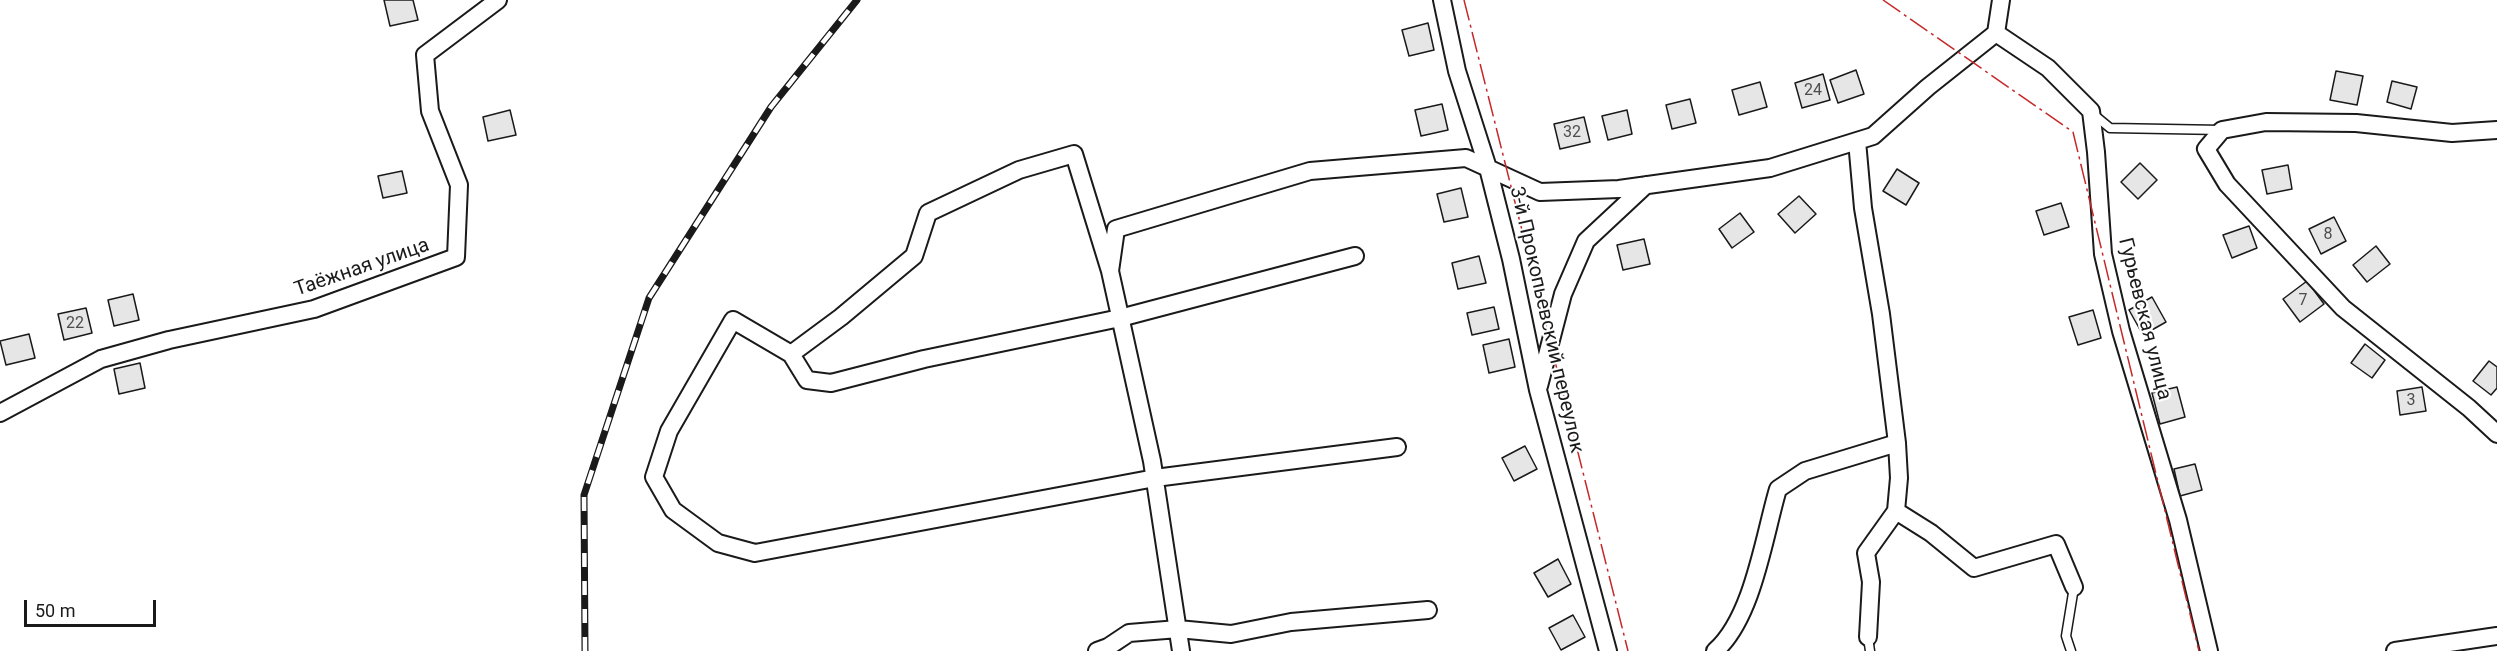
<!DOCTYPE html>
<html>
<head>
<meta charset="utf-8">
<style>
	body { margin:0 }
	#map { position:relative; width:2497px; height:651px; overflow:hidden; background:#fff; font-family:Roboto,sans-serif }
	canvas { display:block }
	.scale { position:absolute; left:24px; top:600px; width:132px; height:27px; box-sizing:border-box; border:3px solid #1a1a1a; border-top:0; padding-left:8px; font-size:18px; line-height:21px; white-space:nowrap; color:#1a1a1a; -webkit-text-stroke:4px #fff; paint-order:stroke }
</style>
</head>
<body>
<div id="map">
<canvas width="2497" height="651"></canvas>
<div class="scale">50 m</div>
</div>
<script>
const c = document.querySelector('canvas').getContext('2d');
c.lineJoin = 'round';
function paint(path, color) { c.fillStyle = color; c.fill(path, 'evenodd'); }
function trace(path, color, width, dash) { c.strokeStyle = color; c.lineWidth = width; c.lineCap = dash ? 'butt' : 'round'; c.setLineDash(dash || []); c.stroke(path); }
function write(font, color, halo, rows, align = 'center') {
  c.font = font + ' Roboto,sans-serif'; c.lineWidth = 4.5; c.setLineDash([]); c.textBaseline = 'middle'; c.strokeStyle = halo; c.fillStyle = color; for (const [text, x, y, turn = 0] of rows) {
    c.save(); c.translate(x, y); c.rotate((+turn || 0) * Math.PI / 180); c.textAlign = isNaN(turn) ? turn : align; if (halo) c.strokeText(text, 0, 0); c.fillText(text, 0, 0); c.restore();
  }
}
const building = new Path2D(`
	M 384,0 L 413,0 L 418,20 L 390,26 Z
	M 1428,23 L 1434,50 L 1409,56 L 1402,30 Z
	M 1856,70 L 1864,94 L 1838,103 L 1830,80 Z
	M 2336,71 L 2363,76 L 2357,105 L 2330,100 Z
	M 1823,74 L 1830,100 L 1802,108 L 1795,83 Z
	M 2392,81 L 2417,87 L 2411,109 L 2387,102 Z
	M 1760,82 L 1767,107 L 1739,115 L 1732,90 Z
	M 1690,99 L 1696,123 L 1672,129 L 1666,105 Z
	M 1442,104 L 1448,130 L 1421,136 L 1415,110 Z
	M 510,110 L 516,135 L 488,141 L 483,117 Z
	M 1627,110 L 1632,134 L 1608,140 L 1602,116 Z
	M 1584,117 L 1590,142 L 1560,149 L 1554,124 Z
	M 2140,163 L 2157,180 L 2138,199 L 2121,182 Z
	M 2288,165 L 2292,189 L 2267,194 L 2262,170 Z
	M 1897,169 L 1919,183 L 1906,205 L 1883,191 Z
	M 402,171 L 407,193 L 383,198 L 378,176 Z
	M 1461,188 L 1468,217 L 1444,222 L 1437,194 Z
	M 1799,196 L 1816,214 L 1795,233 L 1778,214 Z
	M 2061,203 L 2069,227 L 2044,235 L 2036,211 Z
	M 1740,213 L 1754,232 L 1732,248 L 1719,229 Z
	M 2334,217 L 2346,241 L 2321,254 L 2309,229 Z
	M 2249,226 L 2257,248 L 2232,258 L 2223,235 Z
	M 1644,239 L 1650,264 L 1623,270 L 1617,245 Z
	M 2376,246 L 2390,264 L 2367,282 L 2353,265 Z
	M 1479,256 L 1486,283 L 1458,289 L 1452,263 Z
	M 2307,281 L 2324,304 L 2300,322 L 2283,299 Z
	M 133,294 L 139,320 L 114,326 L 108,300 Z
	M 2152,297 L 2166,322 L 2143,335 L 2129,310 Z
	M 1494,307 L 1499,329 L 1472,335 L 1467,313 Z
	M 86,308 L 92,333 L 64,340 L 58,314 Z
	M 2093,310 L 2101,338 L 2078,345 L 2069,317 Z
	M 29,334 L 35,358 L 6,365 L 0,341 Z
	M 1509,339 L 1515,367 L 1489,373 L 1483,345 Z
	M 2365,344 L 2385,360 L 2372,378 L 2351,363 Z
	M 2489,361 L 2497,367 L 2497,388 L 2491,395 L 2473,381 Z
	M 140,363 L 145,388 L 119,394 L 114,369 Z
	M 2177,387 L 2185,417 L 2160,424 L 2152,393 Z
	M 2422,387 L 2426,411 L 2400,415 L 2397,391 Z
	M 1525,446 L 1537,469 L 1514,481 L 1502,458 Z
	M 2195,464 L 2202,490 L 2180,496 L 2174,469 Z
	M 1558,559 L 1571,584 L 1548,597 L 1534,573 Z
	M 1573,615 L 1585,637 L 1561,650 L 1549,628 Z`);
const lane = new Path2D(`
	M 2093,114 L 2110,128 L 2222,130
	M 1868,637 L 1870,651
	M 2071,651 L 2066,636 L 2074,587`);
const street = new Path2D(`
	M 1442,0 L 1457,71 L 1488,168 L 1511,259 L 1538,390 L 1608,651
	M 1996,33 L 2048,68 L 2091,111 L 2096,152 L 2103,254 L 2121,331 L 2178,520 L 2209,651
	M 1996,33 L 2001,0
	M 2497,130 L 2452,133 L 2356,123 L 2266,122 L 2222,130 L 2206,149 L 2227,184 L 2343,308 L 2469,408 L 2497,434
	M 1110,271 L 1074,154 L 1019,170 L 928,213 L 914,256 L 841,317 L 791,354 L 733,320 L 669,431 L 654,477 L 673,510 L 718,543 L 755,553 L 1155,478 L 1397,447
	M 791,354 L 807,380 L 831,383 L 924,359 L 1120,318 L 1355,256
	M 1539,386 L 1563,294 L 1586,241 L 1646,185
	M 0,413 L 101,359 L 169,340 L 314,309 L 456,257 L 459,185 L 430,111 L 425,55 L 498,0
	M 1896,511 L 1931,533 L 1974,568 L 2056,544 L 2074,587
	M 1868,637 L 1871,582 L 1866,553 L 1896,511 L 1899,478 L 1897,443
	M 1097,651 L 1108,647 L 1129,633 L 1178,629 L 1231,634 L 1291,622 L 1428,610
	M 1181,651 L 1152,461 L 1110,271 L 1116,229 L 1310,171 L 1466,158 L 1540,192 L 1619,189 L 1770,168 L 1873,136 L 1928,87 L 1996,33
	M 1715,651 C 1753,618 1764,536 1778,489 L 1805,471 L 1897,443 L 1881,314 L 1863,208 L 1857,141
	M 2395,651 L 2497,636`);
const rail = new Path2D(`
	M 585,651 L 584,495 L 649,298 L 771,107 L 857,0`);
const power = new Path2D(`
	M 1464,0 L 1628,651
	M 1883,0 L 2073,132 L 2199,651`);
const numberNames = [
	["24",1813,91],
	["32",1572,133],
	["8",2328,235],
	["7",2303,301],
	["22",75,324],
	["3",2411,401]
];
const streetNames = [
	["Таёжная улица",362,268,-19],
	["Гурьевская улица",2144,319,76],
	["3-й Прокопьевский переулок",1546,320,77]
];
paint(building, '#e6e6e6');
trace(building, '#1a1a1a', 1.5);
trace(lane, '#1a1a1a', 11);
trace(street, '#1a1a1a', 20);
trace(lane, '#fff', 8);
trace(street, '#fff', 16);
trace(rail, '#1a1a1a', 7);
trace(rail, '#fff', 4.5, [14]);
trace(power, '#c62828', 1.5, [21, 4.5, 3, 4.5]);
write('16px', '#4d4d4d', null, numberNames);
write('20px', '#1a1a1a', '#fff', streetNames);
</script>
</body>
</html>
